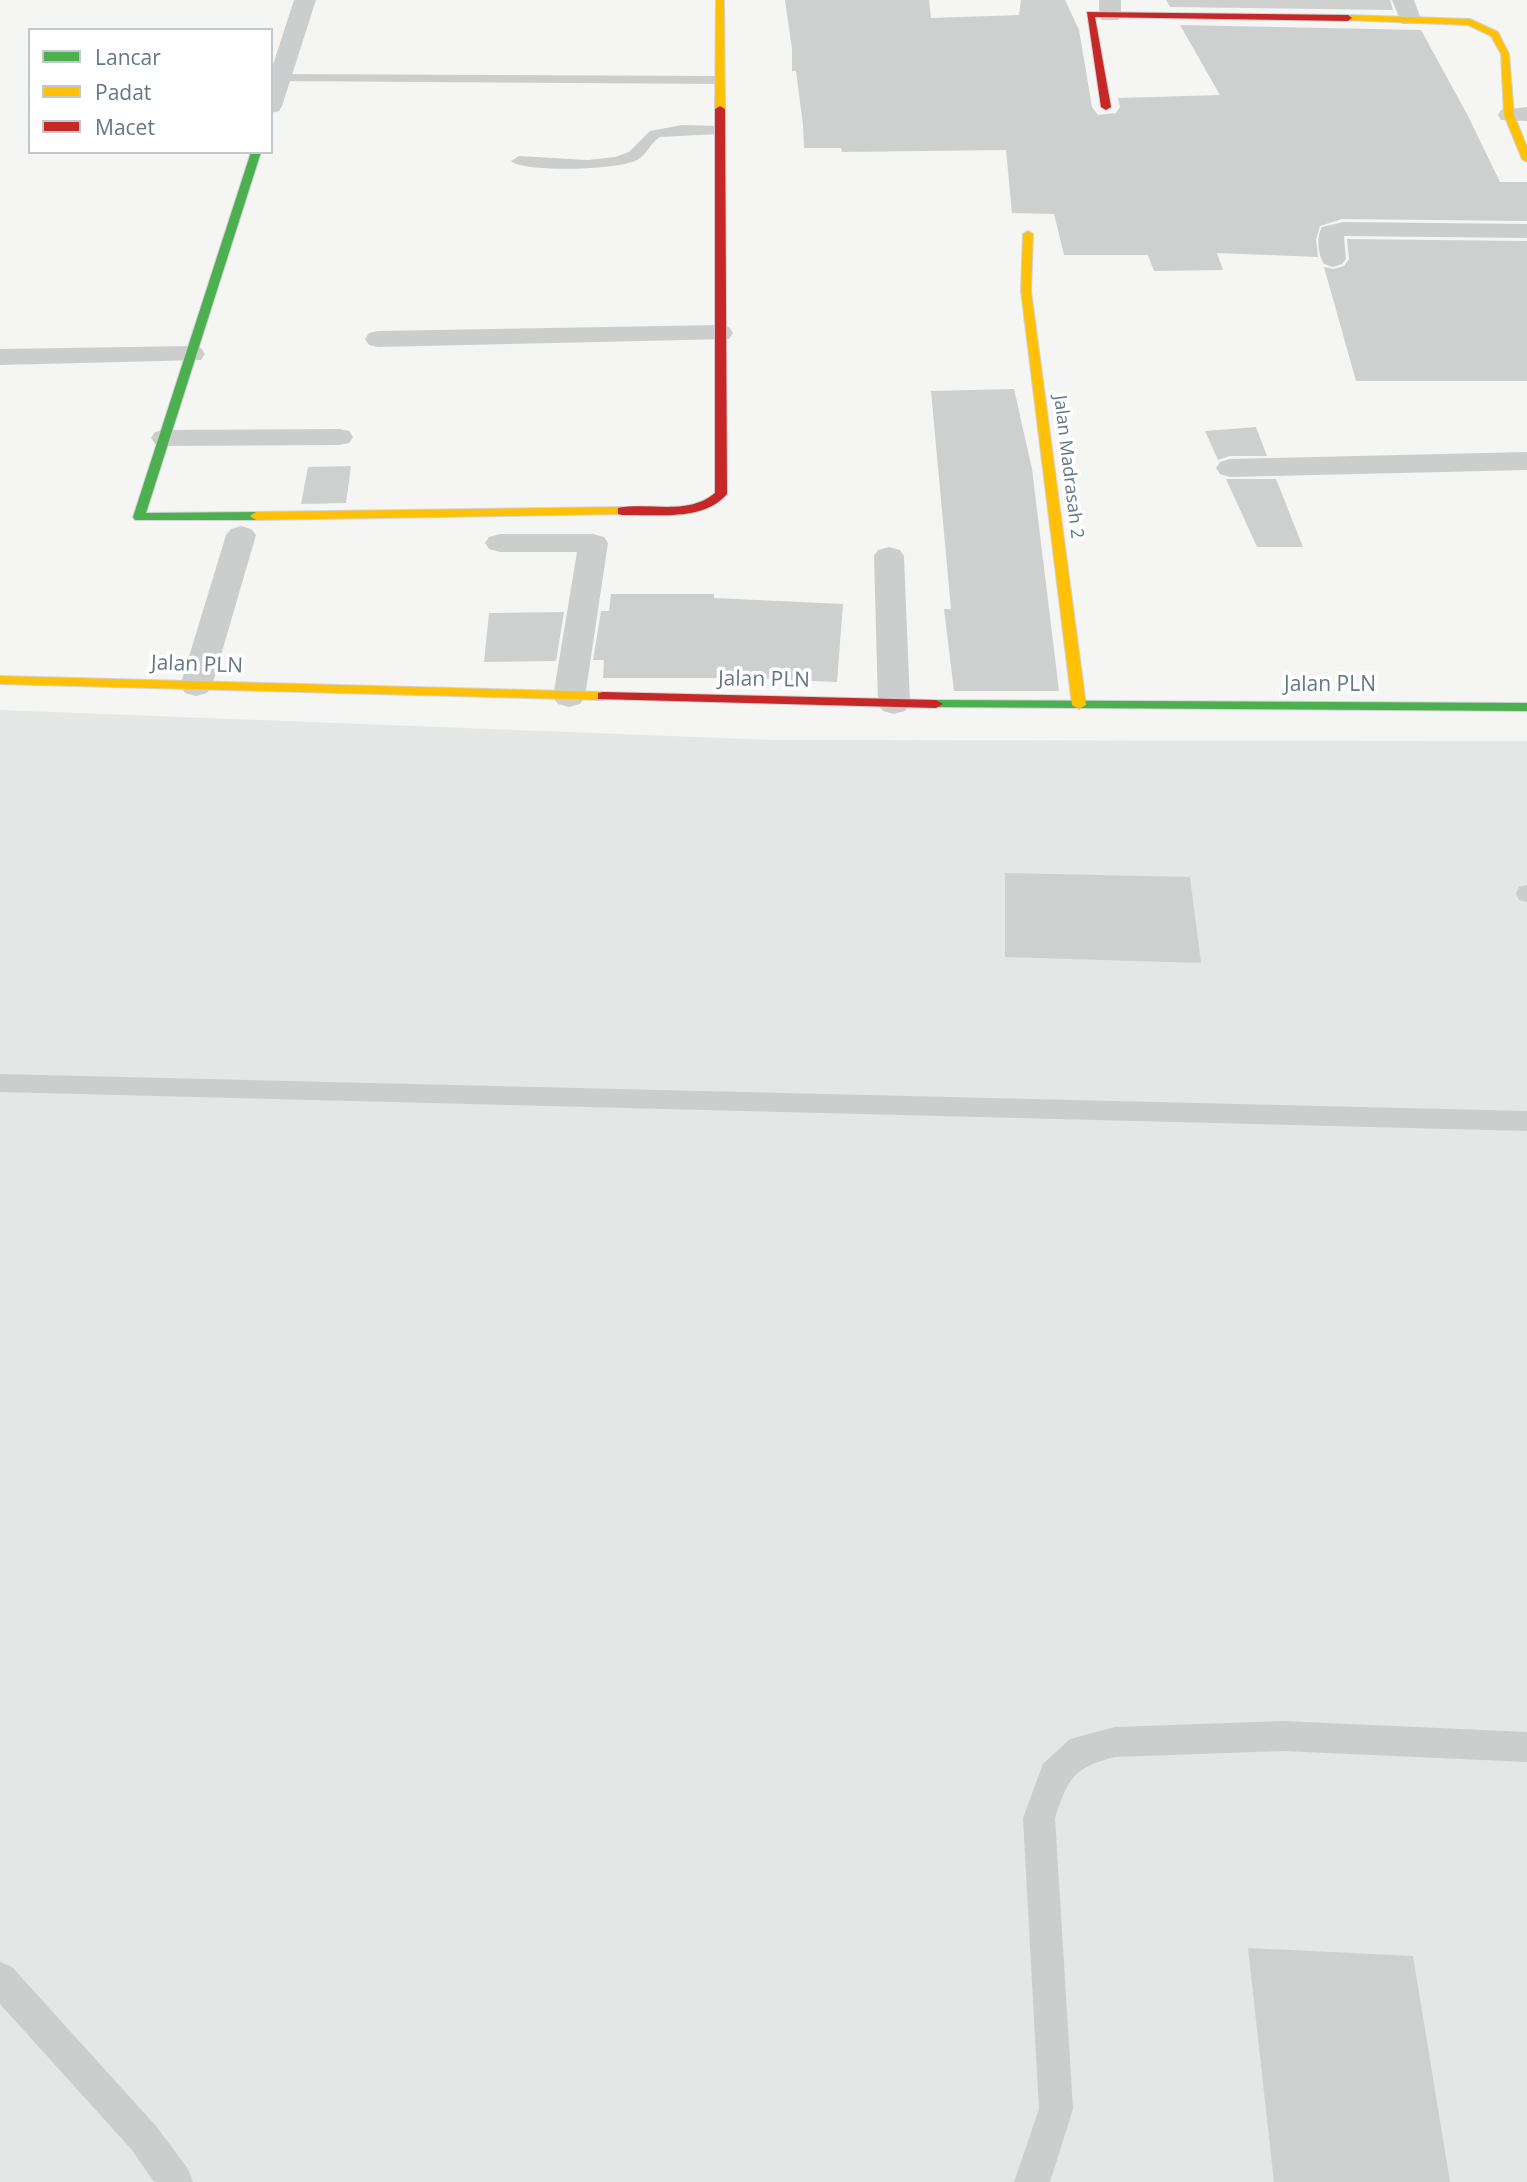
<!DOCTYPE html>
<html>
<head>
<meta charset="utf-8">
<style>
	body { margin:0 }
	#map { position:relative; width:1527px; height:2182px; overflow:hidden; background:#f5f5f3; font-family:"Open Sans",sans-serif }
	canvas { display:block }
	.legend { position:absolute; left:28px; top:28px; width:245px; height:126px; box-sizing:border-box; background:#fff; border:2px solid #c1c9ce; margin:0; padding:9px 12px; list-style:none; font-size:21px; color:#647784 }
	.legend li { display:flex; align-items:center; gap:14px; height:35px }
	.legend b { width:35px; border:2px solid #c1c9ce }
</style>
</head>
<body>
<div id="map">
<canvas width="1527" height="2182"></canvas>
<ul class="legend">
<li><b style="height:9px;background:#4caf50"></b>Lancar</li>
<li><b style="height:9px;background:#ffc107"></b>Padat</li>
<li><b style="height:9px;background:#c62828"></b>Macet</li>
</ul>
</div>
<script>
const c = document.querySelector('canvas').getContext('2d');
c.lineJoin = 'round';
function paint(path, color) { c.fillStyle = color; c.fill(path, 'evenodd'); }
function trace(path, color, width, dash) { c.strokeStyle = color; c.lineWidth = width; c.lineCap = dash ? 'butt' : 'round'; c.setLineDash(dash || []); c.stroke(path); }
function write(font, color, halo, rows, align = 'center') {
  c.font = font + ' "Open Sans",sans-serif'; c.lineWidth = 7; c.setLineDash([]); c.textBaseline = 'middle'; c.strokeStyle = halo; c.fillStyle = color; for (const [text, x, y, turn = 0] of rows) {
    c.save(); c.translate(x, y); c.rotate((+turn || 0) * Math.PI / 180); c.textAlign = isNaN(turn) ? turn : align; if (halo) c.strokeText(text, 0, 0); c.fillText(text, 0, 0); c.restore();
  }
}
const built = new Path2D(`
	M 0,710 L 774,740 L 1527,741 L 1527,2182 L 0,2182 Z`);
const building = new Path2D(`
	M 785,0 L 929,0 L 931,18 L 1019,15 L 1021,0 L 1065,0 L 1079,30 L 1092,107 L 1098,115 L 1116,113 L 1120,107 L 1118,98 L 1220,95 L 1180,25 L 1421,30 L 1468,116 L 1500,182 L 1527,182 L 1527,221 L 1342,219 L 1320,226 L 1316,240 L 1318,257 L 1217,253 L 1223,270 L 1154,271 L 1148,255 L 1064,255 L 1054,214 L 1012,213 L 1006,150 L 842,152 L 841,148 L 804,148 L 803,125 L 796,71 L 792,71 L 792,49 Z
	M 1166,0 L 1390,0 L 1393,10 L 1170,7 Z
	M 1347,239 L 1527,241 L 1527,381 L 1356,381 L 1324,267 L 1334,269 L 1344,266 L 1349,259 Z
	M 1014,389 L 1032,469 L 1059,691 L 954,691 L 944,609 L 951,609 L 931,391 Z
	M 1256,427 L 1267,456 L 1230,456 L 1218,460 L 1205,431 Z
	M 351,466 L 346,503 L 301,504 L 308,467 Z
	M 1226,479 L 1276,479 L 1303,547 L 1257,547 Z
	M 611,594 L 714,594 L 714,598 L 843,604 L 837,682 L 745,678 L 603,678 L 604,660 L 593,660 L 601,611 L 609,611 Z
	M 564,612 L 556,661 L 484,662 L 489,613 Z
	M 1005,873 L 1190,877 L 1201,963 L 1005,957 Z
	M 1248,1948 L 1413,1956 L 1450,2182 L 1274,2182 Z`);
const lane = new Path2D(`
	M 280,74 L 719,76 L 726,80 L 719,84 L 275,81 L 275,75 Z
	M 682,125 L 719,126 L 726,130 L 719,134 L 660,137 C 650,143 647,155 637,160 C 619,170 524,173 511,161 L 519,156 L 588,160 L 615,157 L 629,152 L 650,131 Z
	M 1527,885 L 1527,902 L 1519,900 L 1516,894 L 1519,887 Z
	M 0,1074 L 1527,1111 L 1527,1131 L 0,1092 Z
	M 1283,1721 L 1527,1732 L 1527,1762 L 1283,1751 L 1115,1757 C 1073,1767 1068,1779 1055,1818 L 1073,2109 L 1050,2182 L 1014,2182 L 1039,2109 L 1023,1818 L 1043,1764 L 1070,1739 L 1115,1727 Z
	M 0,1962 L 12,1967 L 156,2126 L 188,2169 L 193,2182 L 154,2182 L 132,2150 L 0,2004 Z`);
const street = new Path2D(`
	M 294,0 L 316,0 L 282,106 L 279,111 L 271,113 L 271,71 Z
	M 1099,0 L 1121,0 L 1121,15 L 1118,20 L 1102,20 L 1099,15 Z
	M 1392,0 L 1414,0 L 1421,19 L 1418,24 L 1402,24 Z
	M 1527,107 L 1527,121 L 1501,120 L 1498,115 L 1501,110 Z
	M 1343,222 L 1527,224 L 1527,238 L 1344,236 L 1346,259 L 1342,264 L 1333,267 L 1324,264 C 1318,255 1316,236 1322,227 Z
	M 720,325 L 729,327 L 733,333 L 729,339 L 378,347 L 369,345 L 365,339 L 369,333 L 378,331 Z
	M 192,346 L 201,348 L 205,354 L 201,360 L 0,365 L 0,349 Z
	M 339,429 L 349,431 L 353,437 L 349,443 L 339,445 L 165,446 L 155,444 L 151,438 L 155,432 L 165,430 Z
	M 1527,452 L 1527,470 L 1230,477 L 1220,474 L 1216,468 L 1220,462 L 1230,459 Z
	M 241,526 L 251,529 L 256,535 L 212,686 L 207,693 L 196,696 L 185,693 L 180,686 L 226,535 L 231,529 Z
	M 500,534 L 593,534 L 604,537 L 608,543 L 585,697 L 580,704 L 569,707 L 558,704 L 553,697 L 577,552 L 500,552 L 489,549 L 485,543 L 489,537 Z
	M 889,547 L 900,550 L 904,556 L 910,704 L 905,711 L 894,714 L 883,711 L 878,704 L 874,556 L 878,550 Z`);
const fast = new Path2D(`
	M 251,152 L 261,152 L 146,513 L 256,512 L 262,516 L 256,520 L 135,520 L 133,517 Z
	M 936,700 L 1527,703 L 1527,711 L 931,707 L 929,704 Z`);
const slow = new Path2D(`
	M 716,0 L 724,0 L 725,109 L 720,112 L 715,109 Z
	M 1348,15 L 1470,19 L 1498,32 L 1509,54 L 1514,115 L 1527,147 L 1527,162 L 1522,159 L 1504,115 L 1501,54 L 1491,36 L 1468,25 L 1345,20 L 1344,18 Z
	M 1028,231 L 1033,234 L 1031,291 L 1086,705 L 1079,709 L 1072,705 L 1021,291 L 1023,234 Z
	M 622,507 L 626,508 L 626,514 L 256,520 L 250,516 L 256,512 Z
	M 0,676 L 603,692 L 610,696 L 603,700 L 0,684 Z`);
const jam = new Path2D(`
	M 1087,12 L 1348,15 L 1352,18 L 1348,21 L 1095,17 L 1111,107 L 1106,110 L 1101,107 Z
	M 720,106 L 725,109 L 727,494 C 703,522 655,514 622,515 L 618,514 L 618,508 C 650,502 688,516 715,493 L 715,109 Z
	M 603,692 L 936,700 L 943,704 L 936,708 L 598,699 L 598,693 Z`);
const farStreetnames = [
	["Jalan Madrasah 2",1068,467,83]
];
const streetNames = [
	["Jalan PLN",197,665,2],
	["Jalan PLN",764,680,1],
	["Jalan PLN",1330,685]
];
paint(built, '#e5e6e6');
paint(building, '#ced0cf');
trace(fast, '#d2d3d4', 2);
trace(slow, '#d2d3d4', 2);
trace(jam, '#d2d3d4', 2);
paint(lane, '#cccece');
paint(street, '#cccece');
paint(fast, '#4caf50');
paint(slow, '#ffc107');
paint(jam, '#c62828');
write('18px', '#647784', '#fff', farStreetnames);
write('21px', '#647784', '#fff', streetNames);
</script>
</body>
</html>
